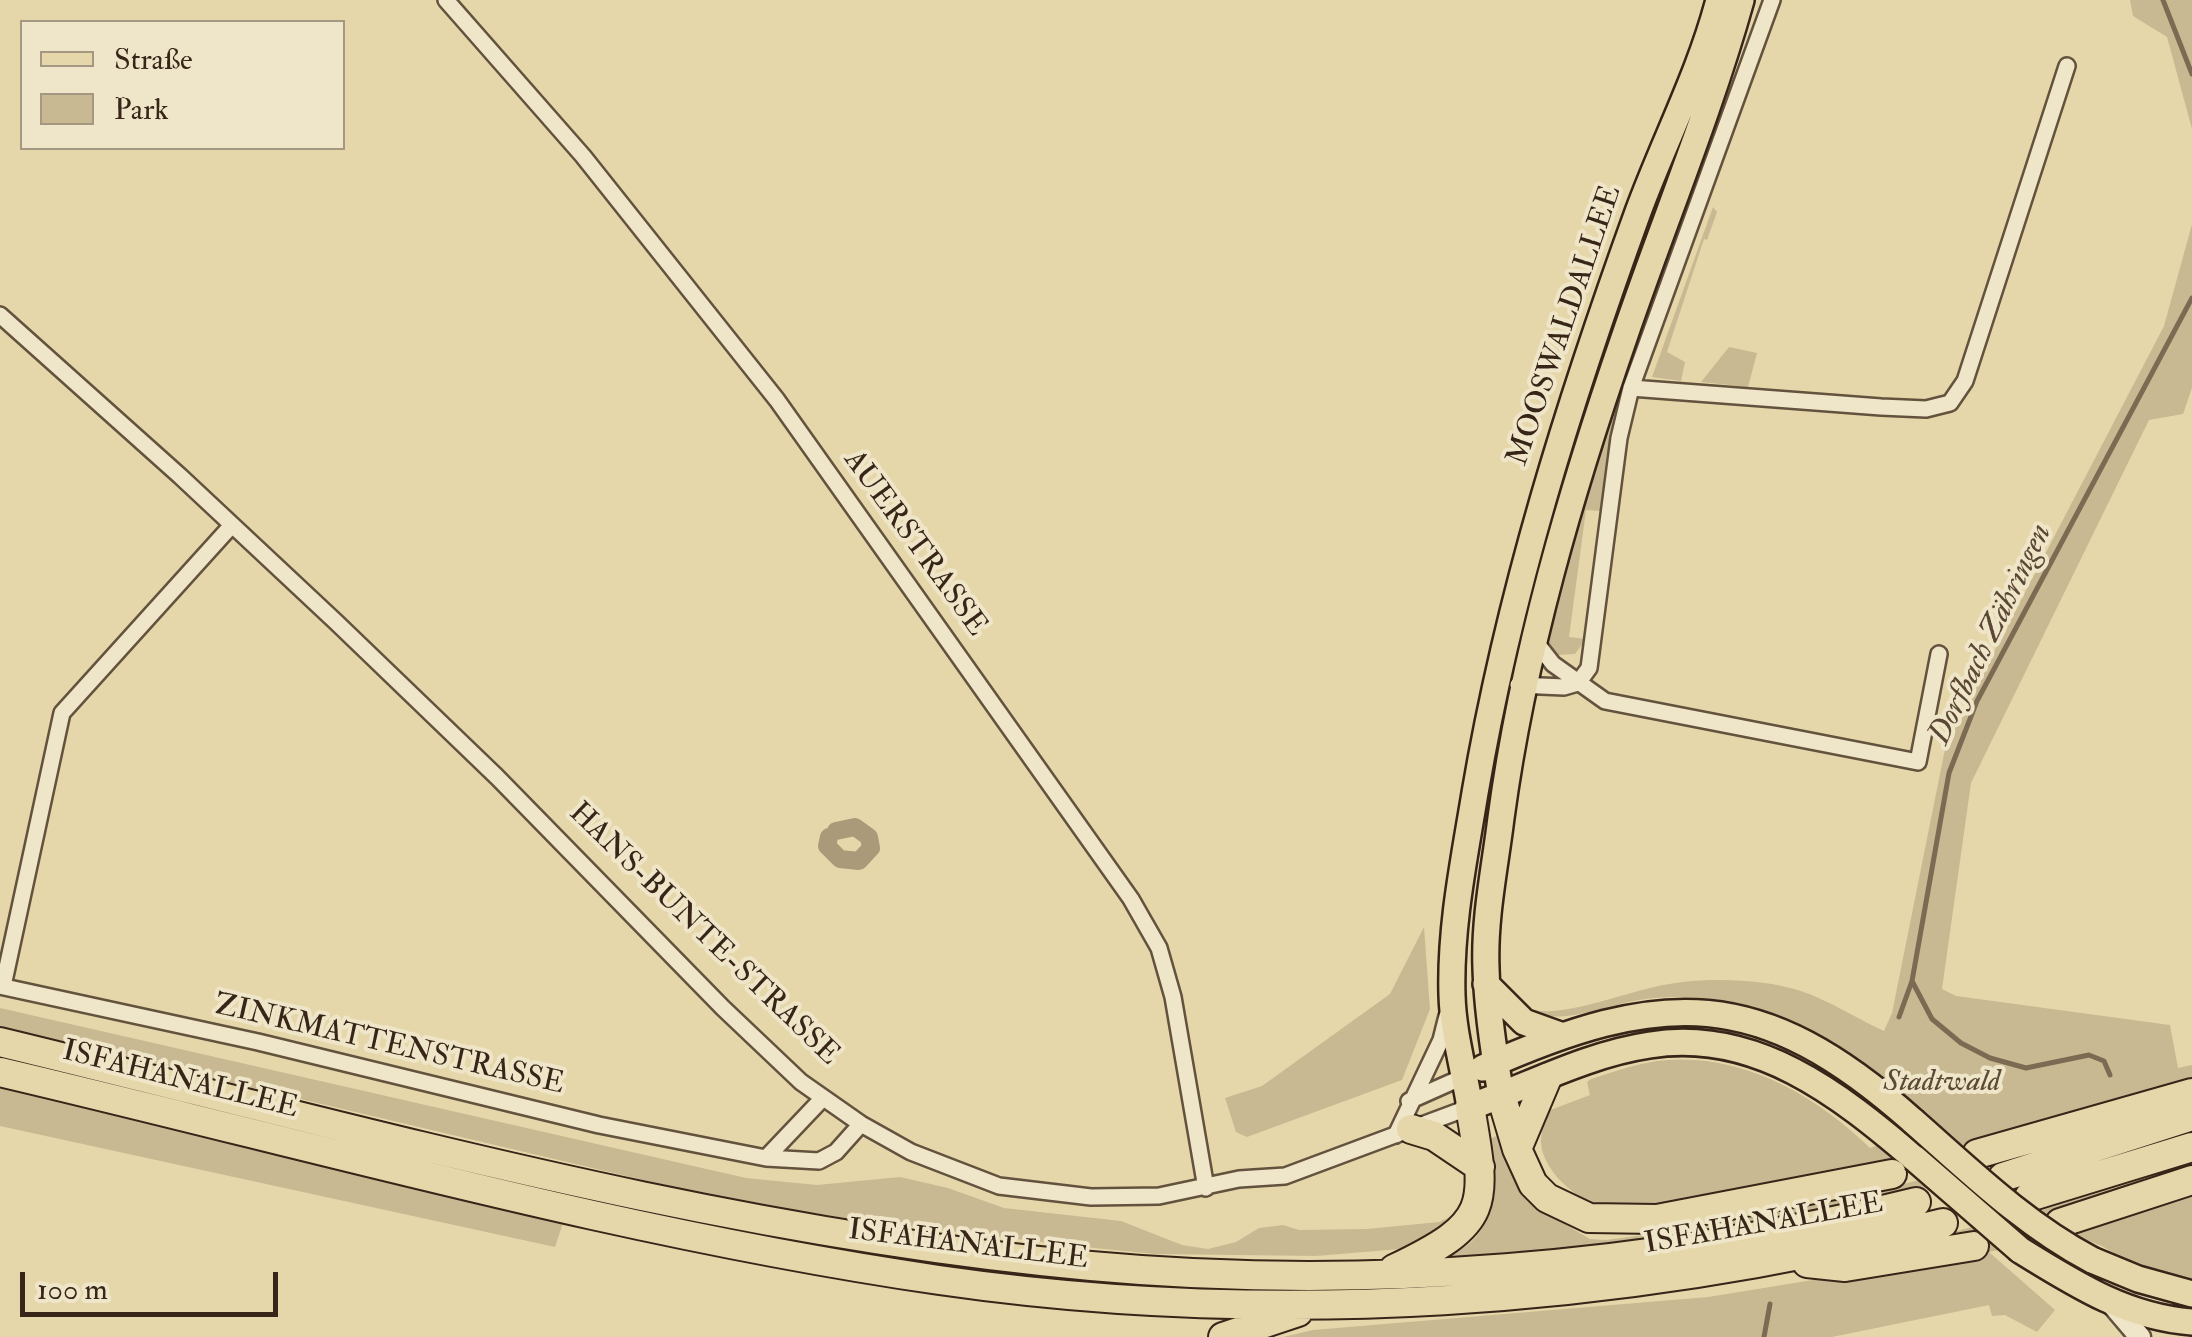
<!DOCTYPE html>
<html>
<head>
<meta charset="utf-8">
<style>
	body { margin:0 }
	#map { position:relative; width:2192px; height:1337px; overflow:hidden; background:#e6d7ab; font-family:"IM FELL Double Pica",serif }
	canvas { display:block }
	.legend { position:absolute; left:20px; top:20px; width:325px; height:130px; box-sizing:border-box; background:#efe5c8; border:2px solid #a59882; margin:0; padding:12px 18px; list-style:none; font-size:30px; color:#372518 }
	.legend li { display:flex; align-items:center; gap:20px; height:50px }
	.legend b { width:50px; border:2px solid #a59882 }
	.scale { position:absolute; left:20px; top:1272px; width:258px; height:45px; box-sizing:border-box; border:5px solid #372518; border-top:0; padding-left:12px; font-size:30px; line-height:35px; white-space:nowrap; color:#372518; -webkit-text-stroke:8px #efe5c8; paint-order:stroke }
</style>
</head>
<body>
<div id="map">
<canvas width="2192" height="1337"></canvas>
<ul class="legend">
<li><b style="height:12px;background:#e6d7ab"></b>Straße</li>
<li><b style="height:28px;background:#c8b992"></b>Park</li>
</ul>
<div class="scale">100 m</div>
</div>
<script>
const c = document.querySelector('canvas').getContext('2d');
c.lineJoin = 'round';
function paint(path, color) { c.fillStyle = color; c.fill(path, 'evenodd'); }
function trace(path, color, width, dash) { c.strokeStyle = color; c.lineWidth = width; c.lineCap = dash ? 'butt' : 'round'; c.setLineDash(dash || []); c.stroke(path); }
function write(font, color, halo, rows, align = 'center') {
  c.font = font + ' "IM FELL Double Pica",serif'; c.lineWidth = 8; c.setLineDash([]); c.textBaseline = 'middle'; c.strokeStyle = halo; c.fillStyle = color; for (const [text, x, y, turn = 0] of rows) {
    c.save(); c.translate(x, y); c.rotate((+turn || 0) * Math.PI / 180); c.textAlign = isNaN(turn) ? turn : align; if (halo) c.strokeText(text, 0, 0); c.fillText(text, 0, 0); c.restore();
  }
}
const green = new Path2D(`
	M 2130,0 L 2192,0 L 2192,129 L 2167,37 L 2133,16 Z
	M 1683,205 L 1687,206 L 1620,394 L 1607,452 L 1600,511 L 1586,510 L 1569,637 L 1586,639 L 1575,654 L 1557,655 L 1546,641 L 1547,632 L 1604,429 Z
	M 1713,207 L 1717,212 L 1707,240 L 1704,239 L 1667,352 L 1685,362 L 1681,381 L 1652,377 Z
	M 2192,224 L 2192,388 L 2183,414 L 2149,420 L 1971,783 L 1942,989 L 1956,996 L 2170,1025 L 2178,1068 L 2192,1065 L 2192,1086 C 2051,1126 1909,1162 1764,1189 C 1712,1199 1645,1222 1592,1202 C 1569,1194 1542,1167 1541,1142 C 1541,1132 1544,1121 1545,1112 L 1590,1095 L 1587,1082 L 1591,1079 C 1616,1071 1641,1062 1667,1060 C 1744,1054 1817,1096 1870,1148 L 1936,1125 C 1923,1112 1905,1099 1890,1086 C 1814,1024 1746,988 1646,999 C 1611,1003 1567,1025 1533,1013 L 1535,1010 C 1565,1017 1630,991 1663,985 C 1702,977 1763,978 1801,991 C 1830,1001 1856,1018 1884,1031 L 1892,1013 L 1946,744 L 2164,326 Z
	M 1729,347 L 1757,353 L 1748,387 L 1701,382 Z
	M 1424,927 L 1430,1009 L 1402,1080 L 1247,1137 L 1236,1132 L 1225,1098 L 1262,1086 L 1390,994 Z
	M 0,1008 L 746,1178 L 817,1185 L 900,1177 L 948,1188 L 1004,1208 L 1121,1221 L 1182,1245 L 1208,1249 L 1236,1242 L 1259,1228 L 1283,1225 L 1299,1230 L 1367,1229 L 1439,1222 L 1450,1217 L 1458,1207 L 1465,1191 L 1463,1177 L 1472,1186 L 1461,1217 L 1412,1248 L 1316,1256 L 1155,1254 L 1084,1247 L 857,1220 L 715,1197 L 0,1028 Z
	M 0,1085 L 565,1217 L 555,1247 L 0,1126 Z
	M 1499,1135 L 1514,1180 L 1534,1206 L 1590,1239 L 1606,1240 L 1690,1229 L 1844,1199 L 2082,1139 C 1955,1183 1823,1218 1689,1237 C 1606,1249 1522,1255 1438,1264 C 1449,1256 1462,1250 1472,1241 C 1498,1219 1488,1170 1487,1140 Z
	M 2192,1161 L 2192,1282 L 2138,1268 L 2102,1246 L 2071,1234 L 1989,1252 L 2055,1310 L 2037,1332 L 2005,1315 L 1992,1316 L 1989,1305 L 1832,1337 L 1283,1337 L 1313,1330 L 1708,1297 L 1986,1252 L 1884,1251 L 2059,1203 Z`);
const stream = new Path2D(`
	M 2163,0 L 2192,74
	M 1912,981 L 1932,1019 L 1961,1043 L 1990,1058 L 2026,1068 L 2089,1055 L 2104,1061 L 2110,1075
	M 1899,1017 L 1912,981 L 1949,773 L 1977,701 L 2192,298
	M 1764,1337 L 1770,1304`);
const canal = new Path2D(`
	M 829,837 L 827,846 L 840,859 L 859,861 L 871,848 L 869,837 L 855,827 L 836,831`);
const minor = new Path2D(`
	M 446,0 L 583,156 L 777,400 L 1131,899 L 1159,948 L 1173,997 L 1206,1188
	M 0,315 L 180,476 L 336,622 L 497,777 L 723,1008 L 801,1082 L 861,1124 L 911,1152 L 999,1186 L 1091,1197 L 1159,1196 L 1239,1179 L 1285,1176 L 1470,1107
	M 1631,388 L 1881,407 L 1926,409 L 1950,403 L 1965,381 L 2067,66
	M 1535,641 L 1553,664 L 1605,701 L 1918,762 L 1939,654
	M 1518,685 L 1564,687 L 1578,683 L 1589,668 L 1619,438 L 1631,388 L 1772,0
	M 0,986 L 258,1042 L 599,1125 L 766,1158 L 819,1161 L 836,1152 L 861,1124
	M 3,986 L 62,713 L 232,525
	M 1409,1101 L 1465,1076
	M 1396,1135 L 1441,1040 L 1447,1016
	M 766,1158 L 823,1098`);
const tertiary = new Path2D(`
	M 2111,1303 L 2140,1337`);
const primary = new Path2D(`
	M 1719,0 C 1700,73 1664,141 1638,212 C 1569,402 1509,593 1475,793 C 1464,860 1450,927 1452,995 C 1453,1033 1464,1070 1470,1107 C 1528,1086 1588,1054 1650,1045 C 1755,1028 1839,1094 1914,1158
	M 1486,984 L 1524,1022 L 1563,1036
	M 1483,1068 C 1663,988 1760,985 1913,1121
	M 1501,1095 C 1494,1054 1487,1010 1486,968 C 1484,918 1495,867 1501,818 C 1523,654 1571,491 1625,335 C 1663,224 1709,114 1741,0
	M 2020,1250 C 2075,1284 2126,1317 2192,1322
	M 2092,1260 L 2138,1279 L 2192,1294`);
const trunk = new Path2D(`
	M 0,1042 C 360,1129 721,1233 1091,1266 C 1362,1291 1652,1268 1916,1202
	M 0,1072 C 311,1145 622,1234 939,1280 C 1271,1328 1618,1305 1943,1223
	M 1501,1095 L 1517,1149 L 1533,1184 L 1547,1198 L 1589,1218 L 1657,1219 L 1892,1174
	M 1411,1129 L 1434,1136 L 1480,1167
	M 1517,1149 L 1547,1078
	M 1977,1154 L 2192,1093
	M 2003,1177 L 2192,1116
	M 2029,1197 L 2192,1147
	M 2060,1223 L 2192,1180
	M 1807,1263 L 1845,1267 L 1974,1246
	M 1394,1269 C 1490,1223 1488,1208 1470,1107
	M 1223,1337 L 1298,1312`);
const primaryBridge = new Path2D(`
	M 1913,1121 C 1970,1171 2024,1224 2092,1260
	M 1914,1158 L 2020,1250`);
const streetNames = [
	["MOOSWALDALLEE",1566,326,-71],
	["AUERSTRASSE",914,544,54],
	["HANS-BUNTE-STRASSE",703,935,44],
	["ZINKMATTENSTRASSE",389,1046,13],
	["ISFAHANALLEE",180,1081,14],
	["ISFAHANALLEE",1764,1225,-10],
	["ISFAHANALLEE",968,1246,7]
];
const parkNames = [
	["Stadtwald",1942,1084]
];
const waterNames = [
	["Dorfbach Zähringen",1992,635,-64]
];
paint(green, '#c8b992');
trace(stream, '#7c6b52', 5);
trace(canal, '#aa9a79', 18);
trace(minor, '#63523d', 20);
trace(tertiary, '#63523d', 25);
trace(primary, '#372518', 30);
trace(trunk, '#372518', 32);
trace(minor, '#efe5c8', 15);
trace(tertiary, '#efe5c8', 20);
trace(primary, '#e6d7ab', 25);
trace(trunk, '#e6d7ab', 28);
trace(primaryBridge, '#372518', 30, []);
trace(primaryBridge, '#e6d7ab', 25);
write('30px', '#372518', '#efe5c8', streetNames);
write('italic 30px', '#5b4a36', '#efe5c8', parkNames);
write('italic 32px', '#5a4835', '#efe5c8', waterNames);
</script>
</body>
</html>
